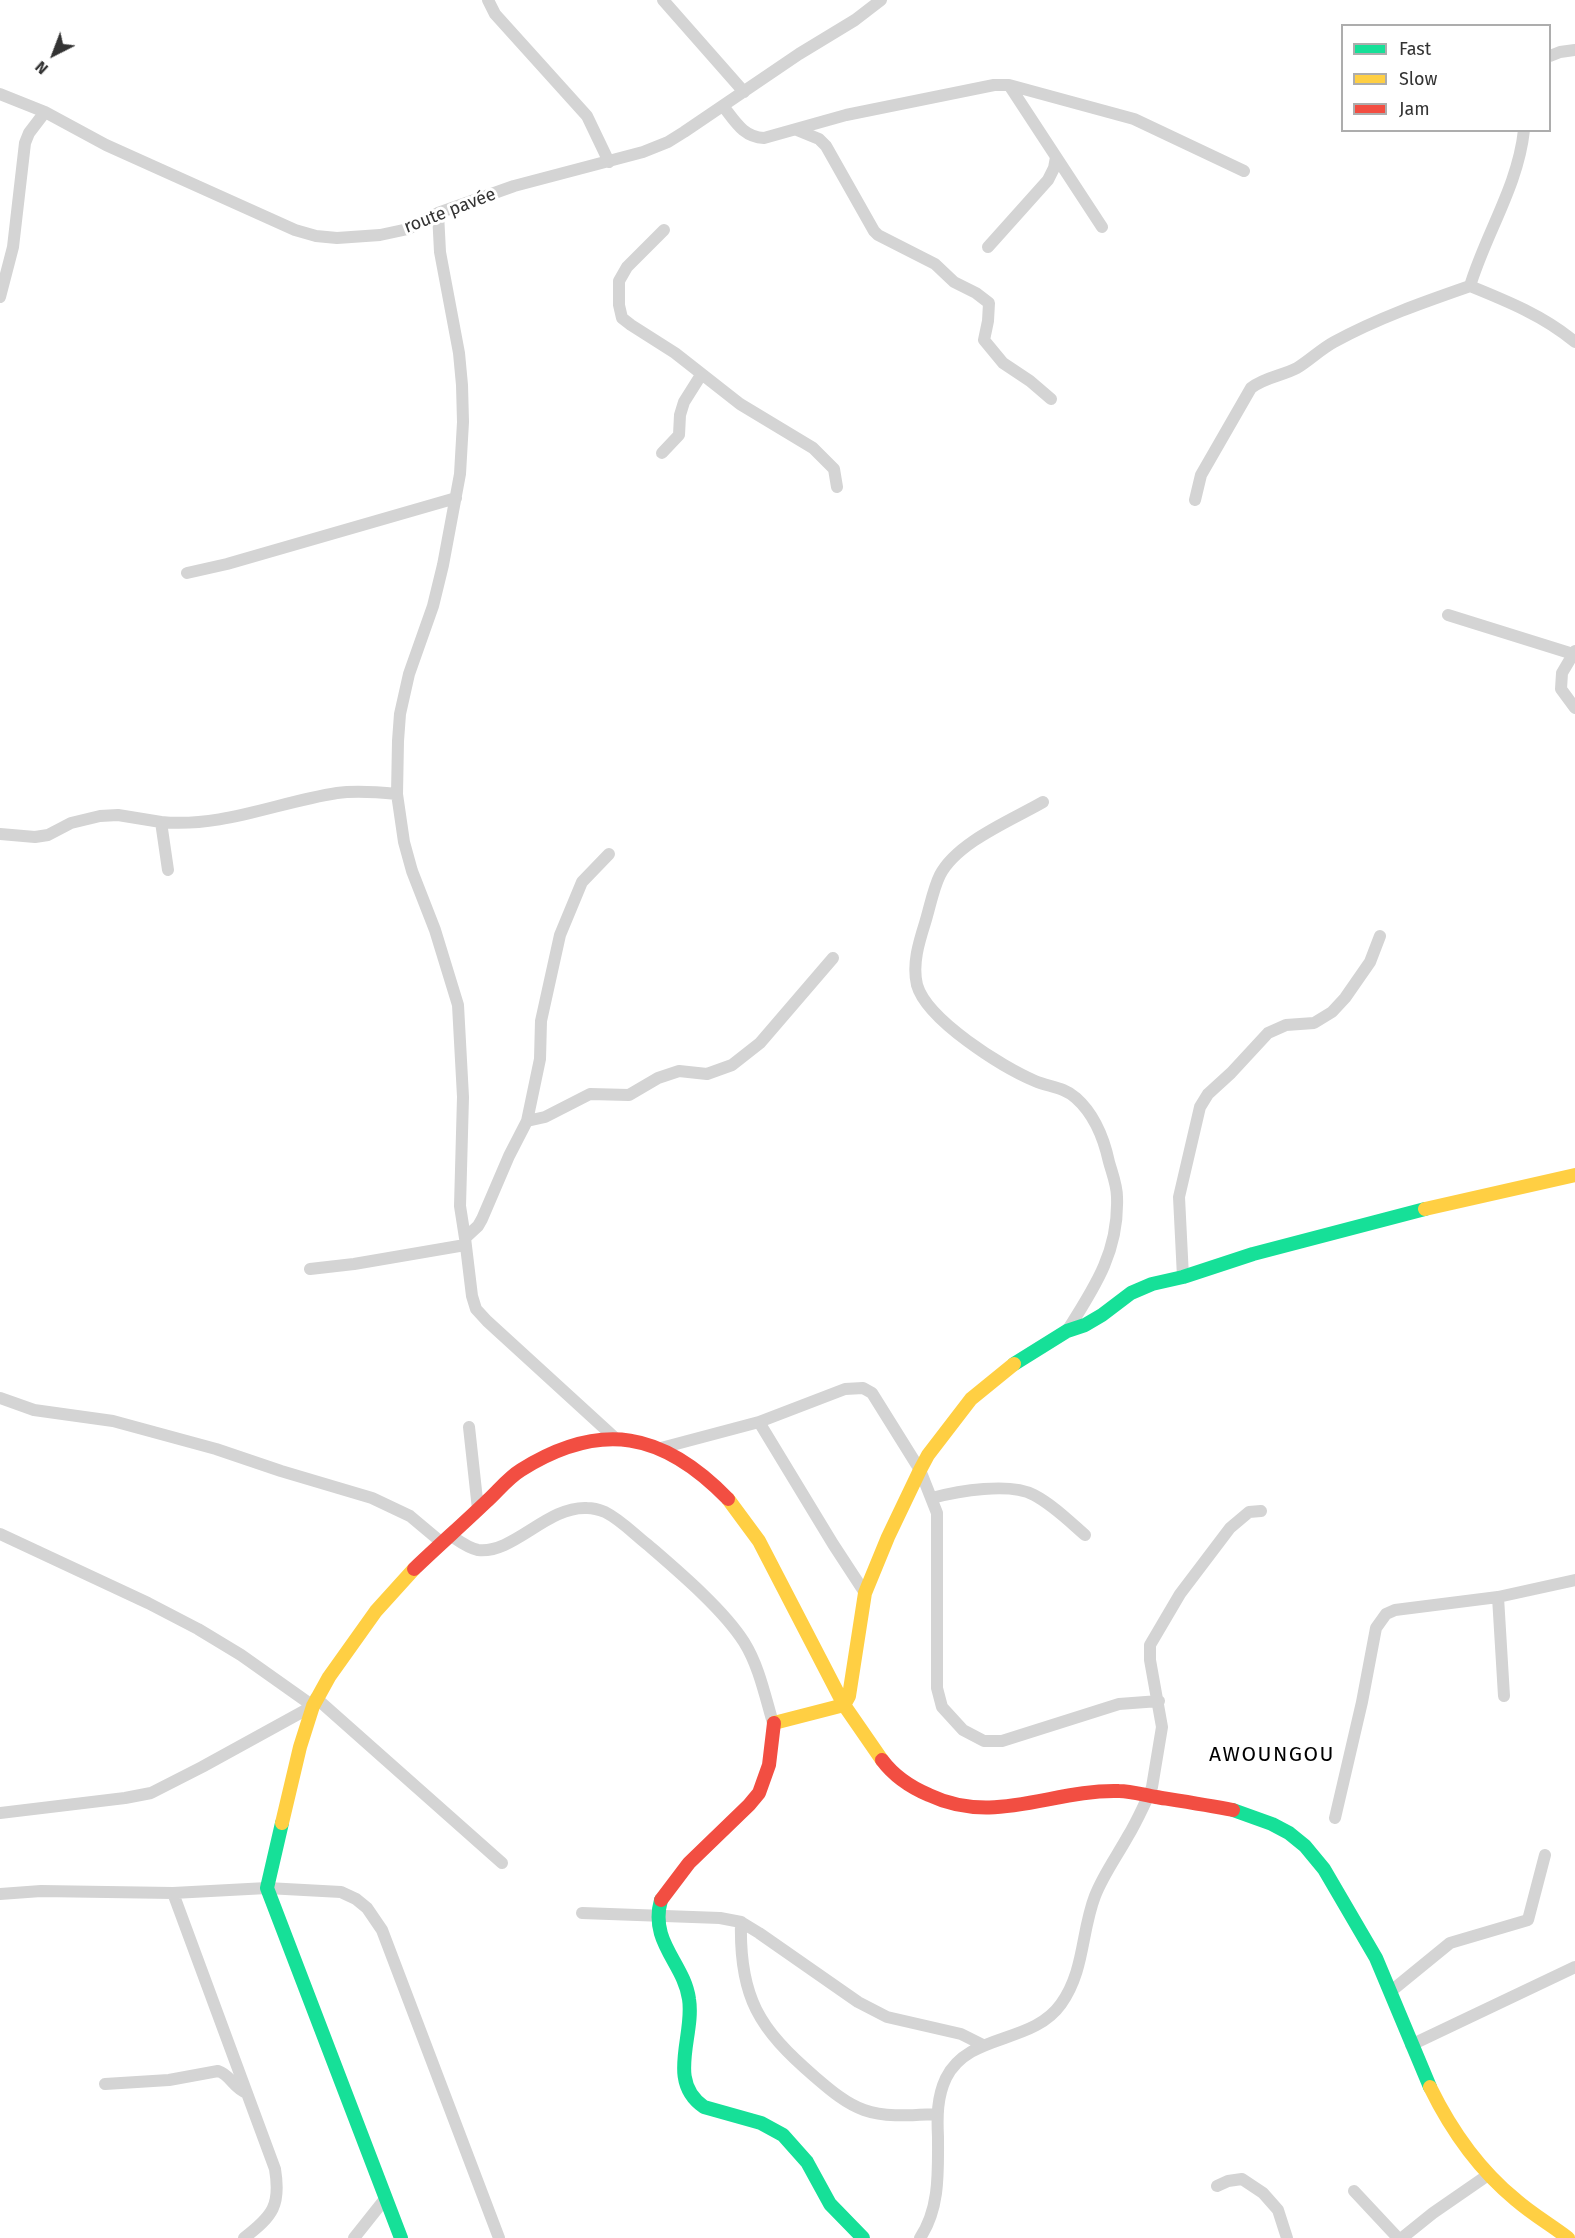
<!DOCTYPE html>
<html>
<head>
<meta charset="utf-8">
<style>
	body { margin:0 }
	#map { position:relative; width:1575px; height:2238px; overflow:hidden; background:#fff; font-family:"Fira Sans",sans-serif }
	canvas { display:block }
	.legend { position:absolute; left:1341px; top:24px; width:210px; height:108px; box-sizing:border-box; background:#fff; border:2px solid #adadad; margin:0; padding:8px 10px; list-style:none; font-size:18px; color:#333 }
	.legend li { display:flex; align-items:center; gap:12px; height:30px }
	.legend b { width:30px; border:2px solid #adadad }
	.north { position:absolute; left:24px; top:24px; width:60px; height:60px; -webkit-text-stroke:4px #fff; paint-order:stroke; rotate:222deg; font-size:16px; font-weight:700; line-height:24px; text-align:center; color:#333 }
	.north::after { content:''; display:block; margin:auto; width:21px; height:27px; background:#333; clip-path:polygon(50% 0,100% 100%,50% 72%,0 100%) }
</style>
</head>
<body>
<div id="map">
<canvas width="1575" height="2238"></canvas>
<ul class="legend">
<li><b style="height:8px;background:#16e098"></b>Fast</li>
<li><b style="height:8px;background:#ffcf43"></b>Slow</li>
<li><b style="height:8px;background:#f24e42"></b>Jam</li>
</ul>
<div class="north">N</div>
</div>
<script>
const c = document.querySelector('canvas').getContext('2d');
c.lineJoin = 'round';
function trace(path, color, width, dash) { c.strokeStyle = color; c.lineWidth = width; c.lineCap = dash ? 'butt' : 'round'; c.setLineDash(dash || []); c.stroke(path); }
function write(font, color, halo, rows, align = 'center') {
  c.font = font + ' "Fira Sans",sans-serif'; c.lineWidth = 6; c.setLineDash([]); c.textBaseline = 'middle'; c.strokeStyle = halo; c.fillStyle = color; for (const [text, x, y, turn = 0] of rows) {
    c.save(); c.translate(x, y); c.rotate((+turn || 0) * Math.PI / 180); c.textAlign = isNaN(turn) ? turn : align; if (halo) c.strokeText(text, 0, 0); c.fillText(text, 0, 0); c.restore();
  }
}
const street = new Path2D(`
	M 488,0 L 495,14 L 587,116 L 609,162
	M 663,0 L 744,92
	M 1550,56 L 1560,52 L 1575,50
	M 1009,85 L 1102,227
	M 0,94 L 45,112 L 106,145 L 295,230 L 316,236 L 337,238 L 380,235 L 408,229 L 438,213 L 514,186 L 643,152 L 668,142 L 684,132 L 799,54 L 855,20 L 881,0
	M 723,106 C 735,121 743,137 764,138 L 846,115 L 994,85 L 1009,85 L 1134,119 L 1244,171
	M 797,130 L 819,139 L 826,146 L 874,231 L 878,235 L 935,264 L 954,282 L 976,293 L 989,303 L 988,321 L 984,340 L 1003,363 L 1030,381 L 1051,399
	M 438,213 L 440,252 L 459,353 L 462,385 L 463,422 L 460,474 L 443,565 L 433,606 L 409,674 L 400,714 L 398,741 L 397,794 L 404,842 L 412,871 L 435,930 L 458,1005 L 463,1097 L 460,1206 L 465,1238
	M 664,230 L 627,267 L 619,281 L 619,305 L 622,318 L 631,325 L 675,353 L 740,404 L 813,448 L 834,469 L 837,487
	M 988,247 L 1048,180 L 1054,168 L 1056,157
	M 1470,286 C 1486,233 1518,186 1524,130
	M 0,297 L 13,247 L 25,143 L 29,133 L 45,112
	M 662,453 L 679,435 L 680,415 L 684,402 L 701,375
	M 1195,500 L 1201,475 L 1251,388 C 1265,377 1282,376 1297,368 C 1310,360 1321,349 1334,342 C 1378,318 1424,302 1470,286 C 1507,301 1544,316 1575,342
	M 187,573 L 227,564 L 456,498
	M 1448,615 L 1573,654
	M 1575,651 L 1562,673 L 1561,689 L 1575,708
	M 1043,802 C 1012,820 957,842 940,875 C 933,889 930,907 925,923 C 919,942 912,964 917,985 C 927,1020 1002,1067 1035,1081 C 1049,1087 1064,1087 1076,1098 C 1094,1114 1104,1139 1109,1162 C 1112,1173 1117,1185 1117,1197 C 1119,1251 1095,1287 1067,1331
	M 0,834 L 35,837 L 48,835 L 71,823 L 100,816 L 118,815 L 161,822
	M 609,854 L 582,882 L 560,935 L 541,1021 L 540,1059 L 527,1121 L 509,1156 L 482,1219 L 478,1226 L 465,1238 L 472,1296 L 476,1309 L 487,1321 L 615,1438
	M 168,870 L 161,822 C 222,828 278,802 337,793 C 357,790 378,792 397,794
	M 527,1121 L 545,1117 L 590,1094 L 629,1095 L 658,1078 L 679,1071 L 707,1074 L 732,1065 L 760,1043 L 833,958
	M 310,1269 L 354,1264 L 465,1245
	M 1183,1277 L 1179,1197 L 1200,1107 L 1208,1094 L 1231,1073 L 1268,1033 L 1286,1025 L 1314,1023 L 1332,1012 L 1345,998 L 1370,962 L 1380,936
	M 0,1398 L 34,1410 L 113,1421 L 216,1449 L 281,1471 L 372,1498 L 410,1516 L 441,1542
	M 759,1422 L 833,1544 L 865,1593
	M 469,1427 L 478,1509
	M 661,1448 L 759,1422 L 845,1389 L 863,1388 L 872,1393 L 920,1470 L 937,1513 L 937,1688 L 942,1707 L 963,1730 L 984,1741 L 1002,1741 L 1119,1704 L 1159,1701
	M 932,1498 C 958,1491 1010,1482 1034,1495 C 1053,1505 1069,1521 1085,1535
	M 0,1534 L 148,1603 L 198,1629 L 241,1655 L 313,1706 L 202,1767 L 151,1793 L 125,1798 L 0,1813
	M 450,1535 C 459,1541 468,1548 478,1550 C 514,1554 547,1506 587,1508 C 592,1508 600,1510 605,1512 C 621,1520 634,1534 648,1545 C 678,1571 723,1609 744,1642 C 759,1666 765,1696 773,1723
	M 1498,1597 L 1504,1696
	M 316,1698 L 502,1863
	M 1335,1818 L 1362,1702 L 1376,1628 L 1386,1614 L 1395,1610 L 1498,1597 L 1575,1580
	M 173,1893 L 275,2169 C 281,2205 273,2216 244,2238
	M 0,1894 L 41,1891 L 173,1893 L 267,1888 L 341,1892 L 356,1899 L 367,1908 L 382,1930 L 499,2238
	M 582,1913 L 720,1918 L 741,1922 C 739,1997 759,2029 815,2077 C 829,2089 846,2104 864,2110 C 887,2118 914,2115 937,2114
	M 741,1922 L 759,1933 L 858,2002 L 887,2017 L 961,2034 L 983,2045
	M 1390,1992 L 1450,1943 L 1528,1920 L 1545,1855
	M 1411,2045 L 1575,1967
	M 105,2084 L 169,2080 L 218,2071 C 231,2075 232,2087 247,2093
	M 1217,2186 L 1228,2181 L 1242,2179 L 1263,2193 L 1278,2210 L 1287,2238
	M 1354,2191 L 1398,2238
	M 354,2238 L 385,2199
	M 920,2238 C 940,2208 938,2172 938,2137 C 937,2117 937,2097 946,2078 C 969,2032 1032,2045 1061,2004 C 1085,1970 1081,1932 1095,1896 C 1103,1875 1117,1856 1128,1836 C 1136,1823 1142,1809 1149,1795 L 1152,1787 L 1162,1727 L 1150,1660 L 1150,1645 L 1180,1594 L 1230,1528 L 1249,1512 L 1261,1511
	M 1402,2238 L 1433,2213 L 1488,2175`);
const fast = new Path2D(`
	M 1014,1364 L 1067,1331 L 1085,1325 L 1102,1315 L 1131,1293 L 1152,1284 L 1183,1277 L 1253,1254 L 1425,1209
	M 1233,1810 L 1272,1824 L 1289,1833 L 1305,1846 L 1324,1869 L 1376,1958 L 1430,2087
	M 282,1823 L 267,1888 L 401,2238
	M 661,1900 C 649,1942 684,1963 689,1999 C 695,2036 666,2081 704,2107 L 761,2123 L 783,2135 L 807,2162 L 830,2204 L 863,2238`);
const slow = new Path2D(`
	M 1425,1209 L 1575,1175
	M 728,1499 L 759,1541 L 844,1705 L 882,1760
	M 774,1723 L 844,1705 L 849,1696 L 865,1593 L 888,1537 L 920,1470 L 928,1455 L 971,1399 L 1014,1364
	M 282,1823 L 300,1747 L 313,1706 L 329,1677 L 376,1611 L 414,1569
	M 1430,2087 C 1451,2130 1478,2169 1516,2200 C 1532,2214 1551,2225 1568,2238`);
const jam = new Path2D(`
	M 414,1569 C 438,1546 463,1524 487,1501 C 498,1491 508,1478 521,1470 C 601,1420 663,1432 728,1499
	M 882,1760 C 894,1776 910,1787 929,1795 C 994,1826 1053,1789 1119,1791 C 1131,1791 1144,1795 1156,1797 C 1181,1801 1207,1805 1233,1810
	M 661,1900 L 689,1863 L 749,1805 L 759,1793 L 769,1765 L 774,1723`);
const streetNames = [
	["route pavée",450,211,-21]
];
const quarterNames = [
	["AWOUNGOU",1272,1755]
];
trace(street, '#d4d4d4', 12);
trace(fast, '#16e098', 14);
trace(slow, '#ffcf43', 14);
trace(jam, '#f24e42', 14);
write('18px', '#333', '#fff', streetNames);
c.letterSpacing = '1.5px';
write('21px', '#000', '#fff', quarterNames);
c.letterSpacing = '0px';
</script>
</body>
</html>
